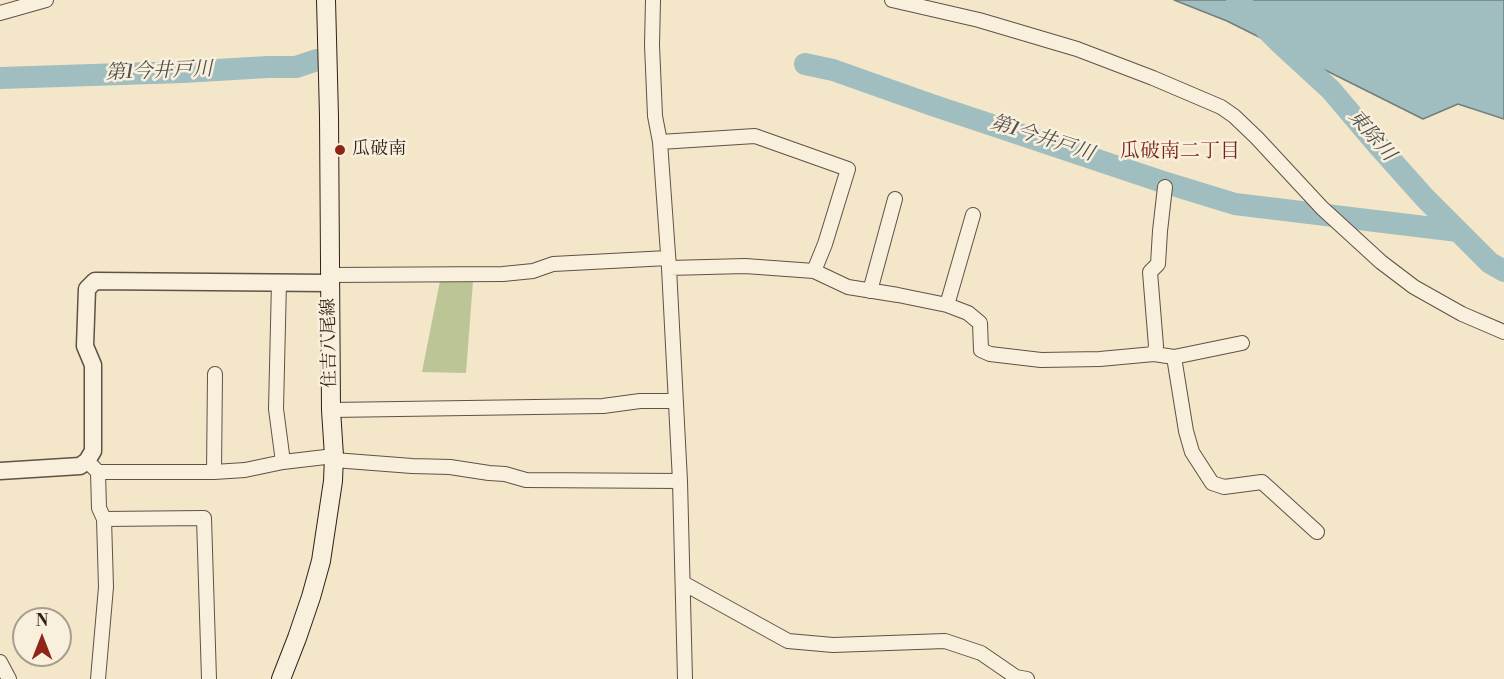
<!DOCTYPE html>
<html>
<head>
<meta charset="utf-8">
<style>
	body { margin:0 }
	#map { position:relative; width:1504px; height:679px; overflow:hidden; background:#f4e6c9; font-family:"Libre Bodoni",serif }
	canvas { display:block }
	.north { position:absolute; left:12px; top:607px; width:60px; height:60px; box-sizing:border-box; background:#f8efdc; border:2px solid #a89d8e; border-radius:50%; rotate:0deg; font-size:16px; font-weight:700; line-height:24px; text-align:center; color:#2f211a }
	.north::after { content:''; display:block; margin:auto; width:21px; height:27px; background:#8f2418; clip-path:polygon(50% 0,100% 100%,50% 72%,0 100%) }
</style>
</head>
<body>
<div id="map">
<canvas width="1504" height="679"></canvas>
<div class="north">N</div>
</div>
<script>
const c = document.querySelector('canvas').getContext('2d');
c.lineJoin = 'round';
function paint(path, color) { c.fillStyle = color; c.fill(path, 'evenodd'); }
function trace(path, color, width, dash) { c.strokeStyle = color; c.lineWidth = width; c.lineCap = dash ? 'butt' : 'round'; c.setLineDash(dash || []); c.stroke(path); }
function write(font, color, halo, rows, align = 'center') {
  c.font = font + ' "Libre Bodoni","Noto Serif JP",serif'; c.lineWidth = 5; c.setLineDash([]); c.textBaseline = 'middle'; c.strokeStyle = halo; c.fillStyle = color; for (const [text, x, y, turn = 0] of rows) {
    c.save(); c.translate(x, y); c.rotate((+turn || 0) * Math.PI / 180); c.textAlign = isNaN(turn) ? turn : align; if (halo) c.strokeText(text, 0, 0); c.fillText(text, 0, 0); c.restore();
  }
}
const green = new Path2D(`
	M 440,281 L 473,281 L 466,373 L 422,372 Z`);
const water = new Path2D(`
	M 1174,0 L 1504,0 L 1504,119 L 1458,104 L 1423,119 L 1227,21 Z`);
const river = new Path2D(`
	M 1237,0 L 1281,44 L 1331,90 L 1375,142 L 1425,198 L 1490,263 L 1504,271
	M 805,64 L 833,70 L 932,105 L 1160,181 L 1235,204 L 1458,231
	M 0,78 L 183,72 L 268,67 L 296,67 L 317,60`);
const minor = new Path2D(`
	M 653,0 L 652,45 L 655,116 L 660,142 L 669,268 L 680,481 L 685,679
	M 892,0 L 979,20 L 1077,49 L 1153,78 L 1221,107 L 1234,116 L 1257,138 L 1322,208 L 1381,262 L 1414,287 L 1462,314 L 1504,332
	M 0,13 L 46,0
	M 660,142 L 755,136 L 848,169 L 825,244 L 814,271
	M 669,268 L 745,266 L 814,271 L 848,287 L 898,295 L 947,305 L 968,313 L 980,323 L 981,350 L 990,354 L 1041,360 L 1100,359 L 1154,354 L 1174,357 L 1186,431 L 1192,452 L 1212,483 L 1224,487 L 1262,482 L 1317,532
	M 329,275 L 503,274 L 533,271 L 553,264 L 668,258
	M 279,282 L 276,409 L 283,462
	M 870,291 L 895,199
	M 947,305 L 973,215
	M 1154,354 L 1156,346 L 1150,272 L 1158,264 L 1160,231 L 1165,187
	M 1174,357 L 1242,343
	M 331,410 L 603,406 L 640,401 L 676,401
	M 334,460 L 412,466 L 450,467 L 489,473 L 505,474 L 526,480 L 680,481
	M 92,466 L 98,472 L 99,508 L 104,519 L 106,587 L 98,679
	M 98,472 L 214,472 L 245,470 L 283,462 L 334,456
	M 214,472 L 215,374
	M 104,519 L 204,518 L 209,679
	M 683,583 L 788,641 L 833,645 L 945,641 L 981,653 L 1016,677 L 1027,679
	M 0,662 L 9,679`);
const tertiary = new Path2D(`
	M 0,471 L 80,466 L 87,461 L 93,451 L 93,365 L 85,346 L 87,289 L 95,281 L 329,283`);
const secondary = new Path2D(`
	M 281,679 L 297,638 L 311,597 L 321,561 L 333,481 L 334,456 L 331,410 L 329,116 L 326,0`);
const markers = [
	[340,150,6,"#8f2418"]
];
const poiNames = [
	["瓜破南",352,150]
];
const streetNames = [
	["住吉八尾線",330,343,-91]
];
const waterNames = [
	["第1今井戸川",159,72,-2],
	["東除川",1371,136,49],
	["第1今井戸川",1042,139,18]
];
const neighbourhoodNames = [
	["瓜破南二丁目",1180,152]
];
paint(green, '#bbc596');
paint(water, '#a0bdc0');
trace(water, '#737f7e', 1.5);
trace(river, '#a0bdc0', 22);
trace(minor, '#605246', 16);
trace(tertiary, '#605246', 19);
trace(secondary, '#2f211a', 20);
trace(minor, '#f8efdc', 14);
trace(tertiary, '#f8efdc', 16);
trace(secondary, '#f8efdc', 18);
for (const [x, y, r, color] of markers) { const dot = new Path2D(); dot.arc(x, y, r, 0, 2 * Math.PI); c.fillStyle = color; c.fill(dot); trace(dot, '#f8efdc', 2); }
write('18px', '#2f211a', '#f8efdc', poiNames, 'left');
write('18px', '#2f211a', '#f8efdc', streetNames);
write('italic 20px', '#51504c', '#f8efdc', waterNames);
write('20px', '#7a1f14', '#f8efdc', neighbourhoodNames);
</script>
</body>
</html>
